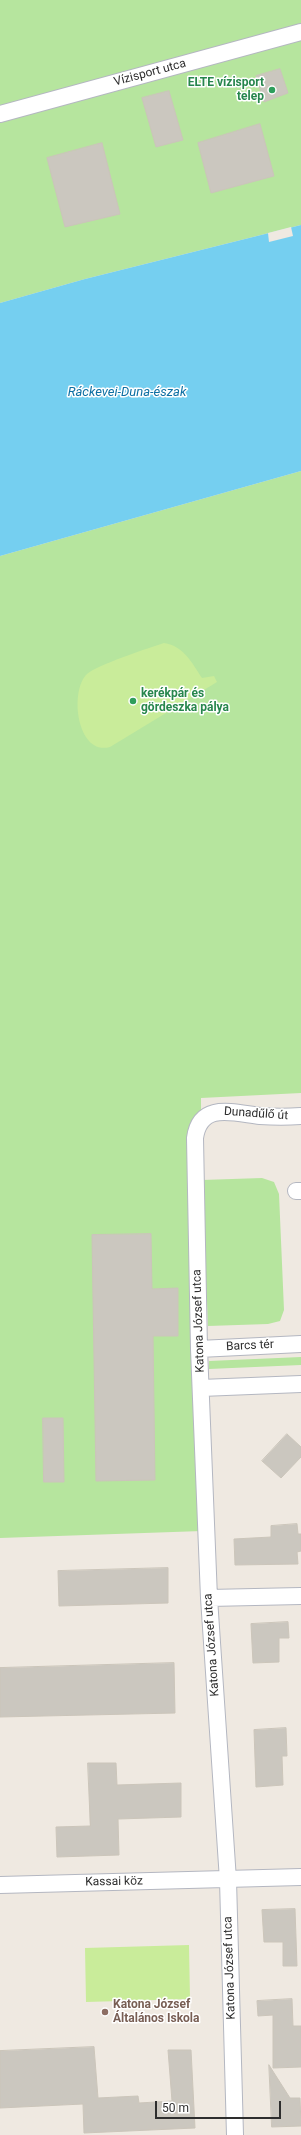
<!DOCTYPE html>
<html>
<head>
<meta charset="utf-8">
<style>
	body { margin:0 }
	#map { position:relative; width:301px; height:2135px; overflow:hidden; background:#efe9e1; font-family:Roboto,sans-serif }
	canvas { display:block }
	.scale { position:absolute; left:155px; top:2101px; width:126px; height:18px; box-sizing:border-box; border:2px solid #2e2e2e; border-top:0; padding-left:5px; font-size:12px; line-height:14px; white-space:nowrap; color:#2e2e2e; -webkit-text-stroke:3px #fff; paint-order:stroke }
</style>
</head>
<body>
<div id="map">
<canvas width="301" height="2135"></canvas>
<div class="scale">50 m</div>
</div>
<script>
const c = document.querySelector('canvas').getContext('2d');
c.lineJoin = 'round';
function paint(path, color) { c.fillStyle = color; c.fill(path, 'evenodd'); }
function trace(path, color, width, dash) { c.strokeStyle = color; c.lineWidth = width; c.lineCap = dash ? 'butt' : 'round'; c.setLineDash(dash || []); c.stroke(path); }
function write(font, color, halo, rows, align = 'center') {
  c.font = font + ' Roboto,sans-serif'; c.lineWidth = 3; c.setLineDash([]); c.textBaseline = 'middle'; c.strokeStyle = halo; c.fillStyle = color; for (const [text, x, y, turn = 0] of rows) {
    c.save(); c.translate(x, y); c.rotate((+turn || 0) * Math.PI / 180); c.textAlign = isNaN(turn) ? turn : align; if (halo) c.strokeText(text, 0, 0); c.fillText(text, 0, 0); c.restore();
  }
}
const green = new Path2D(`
	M 0,0 L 301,0 L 301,225 L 85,279 L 0,303 Z
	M 301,471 L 301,1093 L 201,1098 L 202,1531 L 0,1538 L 0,556 Z
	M 262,1178 L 274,1182 L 279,1194 L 284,1310 L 280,1321 L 268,1324 L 208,1326 L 202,1180 Z
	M 301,1357 L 301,1365 L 209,1369 L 209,1361 Z`);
const pitch = new Path2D(`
	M 164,643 C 184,646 192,663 202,678 L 214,676 L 217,682 L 110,747 C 77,756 69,691 87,674 C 95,666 151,647 164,643 Z
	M 189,1945 L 190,1999 L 86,2002 L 85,1948 Z`);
const water = new Path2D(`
	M 301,225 L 301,471 L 0,556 L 0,303 L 85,279 Z`);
const pier = new Path2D(`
	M 291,227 L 293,236 L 269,242 L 268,233 Z`);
const building = new Path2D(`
	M 280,69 L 288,93 L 264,102 L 256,76 Z
	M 169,91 L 183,140 L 156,147 L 142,98 Z
	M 260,124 L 274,176 L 211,193 L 198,143 Z
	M 102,143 L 120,214 L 65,227 L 47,158 Z
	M 151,1234 L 152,1289 L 178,1288 L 178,1336 L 153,1336 L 155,1480 L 96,1481 L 92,1235 Z
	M 43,1418 L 63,1418 L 64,1482 L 44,1482 Z
	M 287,1434 L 301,1447 L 301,1457 L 281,1478 L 262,1461 Z
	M 297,1524 L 298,1534 L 301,1534 L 301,1551 L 297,1552 L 298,1564 L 235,1565 L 234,1539 L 271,1537 L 271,1526 Z
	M 168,1568 L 168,1603 L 59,1606 L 58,1571 Z
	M 288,1622 L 289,1638 L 279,1638 L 279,1662 L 253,1663 L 251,1624 Z
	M 174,1663 L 175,1713 L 0,1717 L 0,1668 Z
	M 286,1728 L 287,1756 L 282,1756 L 283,1785 L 256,1787 L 254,1730 Z
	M 88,1763 L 116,1763 L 117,1785 L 181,1783 L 181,1817 L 118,1819 L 119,1855 L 57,1857 L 56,1827 L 90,1826 Z
	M 295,1909 L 297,1966 L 283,1966 L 283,1942 L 264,1942 L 262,1910 Z
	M 292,1999 L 293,2026 L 301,2026 L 301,2067 L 273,2068 L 273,2015 L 258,2016 L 257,2001 Z
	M 94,2047 L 98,2098 L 138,2096 L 139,2103 L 172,2101 L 168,2050 L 191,2050 L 195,2128 L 84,2133 L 83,2104 L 0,2108 L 0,2051 Z
	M 269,2065 L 290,2098 L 300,2098 L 301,2126 L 272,2127 Z`);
const minor = new Path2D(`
	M 0,114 L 301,32
	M 296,1191 L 301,1191
	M 199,1349 L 301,1344
	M 201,1388 L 301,1384
	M 209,1598 L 301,1596
	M 0,1885 L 301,1877
	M 235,2135 L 228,1880 L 209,1598 L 199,1349 L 195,1138 C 200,1101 234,1113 260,1116 C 274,1117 288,1117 301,1116`);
const markers = [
	[272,90,4,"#2e9e5b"],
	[133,701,4,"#2e9e5b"],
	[105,2012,4,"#8d6e63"]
];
const streetNames = [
	["Vízisport utca",150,73,-15],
	["Dunadűlő út",256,1114,4],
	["Katona József utca",199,1321,-92],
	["Barcs tér",250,1346,-3],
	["Katona József utca",212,1645,-94],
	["Kassai köz",114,1882,-1],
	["Katona József utca",230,1968,-92]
];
const leisureNames = [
	["ELTE vízisport",264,83],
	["telep",264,97],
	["kerékpár és",141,694,"left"],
	["gördeszka pálya",141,708,"left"]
];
const educationNames = [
	["Katona József",113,2005],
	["Általános Iskola",113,2019]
];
const waterNames = [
	["Ráckevei-Duna-észak",127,393]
];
paint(green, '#b6e59e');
paint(pitch, '#c9ec9a');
paint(water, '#75cff0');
paint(pier, '#efe9e1');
paint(building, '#cbc7bf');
trace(building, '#cbc5ba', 1);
trace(minor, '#b4b7c1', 18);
trace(minor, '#fff', 16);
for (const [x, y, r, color] of markers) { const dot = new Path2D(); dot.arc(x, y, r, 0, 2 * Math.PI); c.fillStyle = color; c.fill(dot); trace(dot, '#fff', 1.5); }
write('12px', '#2e2e2e', '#fff', streetNames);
write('bold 12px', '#27864d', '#fff', leisureNames, 'right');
write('bold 12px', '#785e54', '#fff', educationNames, 'left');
write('italic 13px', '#0d6fa3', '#fff', waterNames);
</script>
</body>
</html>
